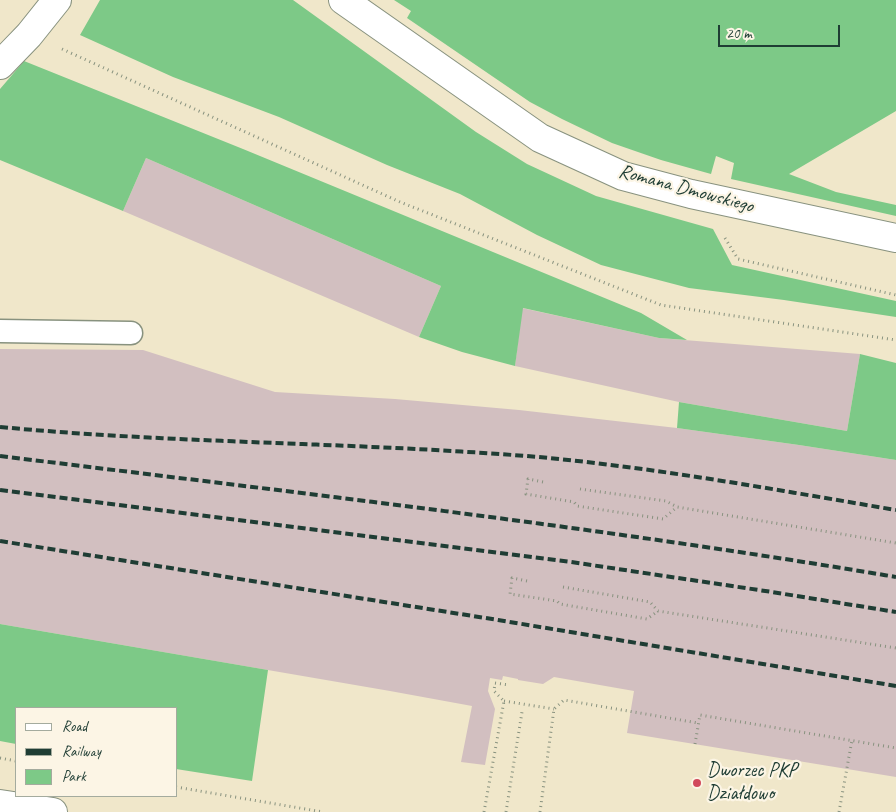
<!DOCTYPE html>
<html>
<head>
<meta charset="utf-8">
<style>
	body { margin:0 }
	#map { position:relative; width:896px; height:812px; overflow:hidden; background:#f0e7ca; font-family:Caveat,sans-serif }
	canvas { display:block }
	.legend { position:absolute; left:15px; top:707px; width:162px; height:90px; box-sizing:border-box; background:#fcf5e5; border:1px solid #a4ab9e; margin:0; padding:6px 9px; list-style:none; font-size:15px; color:#1f3d34 }
	.legend li { display:flex; align-items:center; gap:10px; height:25px }
	.legend b { width:25px; border:1px solid #a4ab9e }
	.scale { position:absolute; left:718px; top:25px; width:122px; height:22px; box-sizing:border-box; border:2px solid #1f3d34; border-top:0; padding-left:6px; font-size:15px; line-height:18px; white-space:nowrap; color:#1f3d34; -webkit-text-stroke:4px #fcf5e5; paint-order:stroke }
</style>
</head>
<body>
<div id="map">
<canvas width="896" height="812"></canvas>
<ul class="legend">
<li><b style="height:6px;background:#fff"></b>Road</li>
<li><b style="height:6px;background:#1f3d34"></b>Railway</li>
<li><b style="height:14px;background:#7dc987"></b>Park</li>
</ul>
<div class="scale">20 m</div>
</div>
<script>
const c = document.querySelector('canvas').getContext('2d');
c.lineJoin = 'round';
function paint(path, color) { c.fillStyle = color; c.fill(path, 'evenodd'); }
function trace(path, color, width, dash) { c.strokeStyle = color; c.lineWidth = width; c.lineCap = dash ? 'butt' : 'round'; c.setLineDash(dash || []); c.stroke(path); }
function write(font, color, halo, rows, align = 'center') {
  c.font = font + ' Caveat,sans-serif'; c.lineWidth = 4.5; c.setLineDash([]); c.textBaseline = 'middle'; c.strokeStyle = halo; c.fillStyle = color; for (const [text, x, y, turn = 0] of rows) {
    c.save(); c.translate(x, y); c.rotate((+turn || 0) * Math.PI / 180); c.textAlign = isNaN(turn) ? turn : align; if (halo) c.strokeText(text, 0, 0); c.fillText(text, 0, 0); c.restore();
  }
}
const industrial = new Path2D(`
	M 146,158 L 441,286 L 419,337 L 123,211 Z
	M 522,308 L 659,338 L 860,354 L 847,431 L 679,402 L 515,366 Z
	M 0,349 L 143,350 L 275,392 L 395,399 L 519,410 L 677,428 L 799,445 L 896,460 L 896,777 L 627,733 L 634,691 L 554,677 L 543,684 L 518,680 L 518,679 L 503,676 L 502,680 L 490,678 L 488,691 L 495,709 L 485,765 L 461,762 L 472,706 L 390,691 L 0,624 Z`);
const green = new Path2D(`
	M 100,0 L 293,0 L 476,132 L 527,164 L 596,196 L 713,229 L 732,265 L 896,301 L 896,317 L 784,300 L 689,288 L 601,265 L 537,235 L 460,194 L 387,165 L 279,117 L 173,77 L 80,35 Z
	M 394,0 L 896,0 L 896,111 L 789,174 L 836,192 L 896,205 L 896,216 L 731,179 L 734,163 L 716,156 L 711,174 L 661,160 L 612,143 L 562,119 L 530,102 L 407,18 L 411,11 Z
	M 24,61 L 243,149 L 641,313 L 687,340 L 659,338 L 523,308 L 515,366 L 462,352 L 419,337 L 441,286 L 146,158 L 123,211 L 0,160 L 0,89 Z
	M 860,354 L 896,363 L 896,460 L 799,445 L 677,428 L 679,402 L 847,431 Z
	M 0,624 L 268,670 L 252,781 L 176,769 L 176,708 L 16,708 L 16,744 L 0,741 Z`);
const path = new Path2D(`
	M 62,49 L 400,202 L 661,305 L 896,340
	M 725,238 L 738,259 L 896,295
	M 543,482 L 528,479 L 526,494 L 574,502 L 577,506 L 663,519 L 677,507
	M 580,489 L 666,501 L 677,507 L 896,543
	M 527,581 L 512,578 L 510,594 L 557,601 L 560,604 L 647,619 L 658,611
	M 563,587 L 650,602 L 658,611 L 896,648
	M 504,701 L 554,709
	M 695,744 L 700,715 L 896,748
	M 0,758 L 16,761
	M 176,787 L 323,812
	M 484,812 L 504,701 L 494,691 L 495,683 L 509,685
	M 506,812 L 522,712
	M 540,812 L 554,709 L 564,700 L 698,723
	M 839,812 L 852,740`);
const lane = new Path2D(`
	M 0,331 L 131,333`);
const street = new Path2D(`
	M 343,0 L 540,138 L 623,176 L 691,194 L 896,238
	M 0,65 L 29,35 L 57,0
	M 0,804 L 53,812`);
const rail = new Path2D(`
	M 0,427 C 179,444 359,442 538,457 C 658,468 777,490 896,510
	M 0,456 C 299,493 599,527 896,577
	M 0,490 L 571,562 L 772,592 L 896,612
	M 0,541 L 498,620 L 896,686`);
const markers = [
	[697,783,5,"#d1495b"]
];
const streetNames = [
	["Romana Dmowskiego",686,189,15]
];
const poiNames = [
	["Dworzec PKP",707,771],
	["Działdowo",707,794]
];
paint(industrial, '#d2bfc0');
paint(green, '#7dc987');
trace(lane, '#88927f', 25);
trace(street, '#88927f', 30);
trace(path, '#88927f', 3, [1, 4]);
trace(lane, '#fff', 22);
trace(street, '#fff', 28);
trace(rail, '#1f3d34', 4, [8, 4]);
for (const [x, y, r, color] of markers) { const dot = new Path2D(); dot.arc(x, y, r, 0, 2 * Math.PI); c.fillStyle = color; c.fill(dot); trace(dot, '#fcf5e5', 2); }
write('20px', '#1f3d34', '#fcf5e5', streetNames);
write('20px', '#1f3d34', '#fcf5e5', poiNames, 'left');
</script>
</body>
</html>
